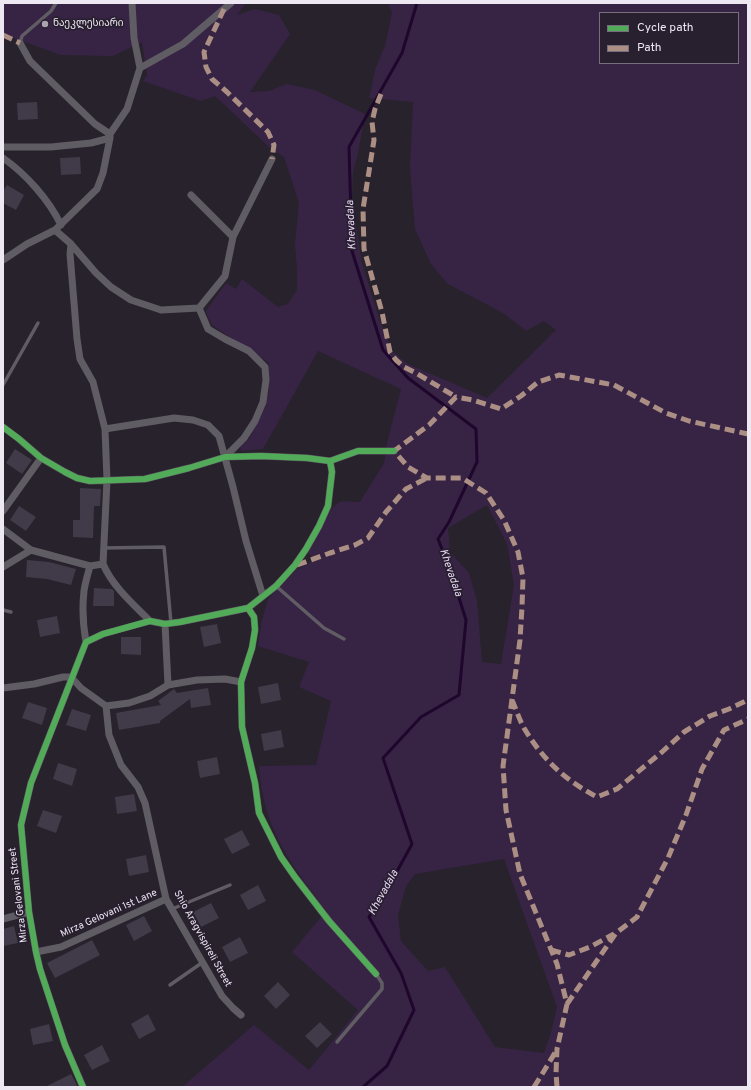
<!DOCTYPE html>
<html>
<head>
<meta charset="utf-8">
<style>
	body { margin:0 }
	#map { position:relative; width:751px; height:1090px; overflow:hidden; background:#27222c; font-family:Overpass,sans-serif }
	canvas { display:block }
	.frame { position:absolute; inset:0; border:4px solid #eee8f3; pointer-events:none }
	.legend { position:absolute; left:599px; top:12px; width:140px; height:52px; box-sizing:border-box; background:#281f2f; border:1px solid #776f7d; margin:0; padding:5px 7px; list-style:none; font-size:12px; color:#eee8f3 }
	.legend li { display:flex; align-items:center; gap:8px; height:20px }
	.legend b { width:20px; border:1px solid #776f7d }
</style>
</head>
<body>
<div id="map">
<canvas width="751" height="1090"></canvas>
<div class="frame"></div>
<ul class="legend">
<li><b style="height:5px;background:#51ab58"></b>Cycle path</li>
<li><b style="height:5px;background:#ac8f84"></b>Path</li>
</ul>
</div>
<script>
const c = document.querySelector('canvas').getContext('2d');
c.lineJoin = 'round';
function paint(path, color) { c.fillStyle = color; c.fill(path, 'evenodd'); }
function trace(path, color, width, dash) { c.strokeStyle = color; c.lineWidth = width; c.lineCap = dash ? 'butt' : 'round'; c.setLineDash(dash || []); c.stroke(path); }
function write(font, color, halo, rows, align = 'center') {
  c.font = font + ' Overpass,"Noto Sans Georgian",sans-serif'; c.lineWidth = 3.5; c.setLineDash([]); c.textBaseline = 'middle'; c.strokeStyle = halo; c.fillStyle = color; for (const [text, x, y, turn = 0] of rows) {
    c.save(); c.translate(x, y); c.rotate((+turn || 0) * Math.PI / 180); c.textAlign = isNaN(turn) ? turn : align; if (halo) c.strokeText(text, 0, 0); c.fillText(text, 0, 0); c.restore();
  }
}
const green = new Path2D(`
	M 3,3 L 246,3 L 237,15 L 255,9 L 279,15 L 290,34 L 250,92 L 269,91 L 287,84 L 315,90 L 365,114 L 358,153 L 353,172 L 352,200 L 362,263 L 380,321 L 392,351 L 408,364 L 487,398 L 556,330 L 544,321 L 526,331 L 503,313 L 448,284 L 431,264 L 415,229 L 410,168 L 413,102 L 369,98 L 376,67 L 385,46 L 392,13 L 388,3 L 748,3 L 748,1087 L 182,1087 L 254,1025 L 309,1070 L 358,1010 L 292,952 L 321,917 L 328,913 C 304,881 277,848 266,808 C 262,794 260,780 259,766 L 316,765 L 331,701 L 299,687 L 309,662 L 258,646 L 262,620 L 268,599 L 297,569 L 315,560 L 308,553 C 314,542 329,504 341,502 C 345,501 355,502 360,502 L 384,463 L 387,443 L 401,389 L 318,351 L 263,449 L 241,451 L 240,447 L 249,439 L 261,416 L 269,392 L 269,363 L 213,326 L 208,318 L 206,311 L 226,283 L 236,289 L 242,279 L 278,307 L 288,304 L 297,290 L 297,269 L 295,244 L 299,203 L 284,157 L 270,148 L 215,96 L 201,101 L 143,81 L 147,75 L 142,42 L 113,56 L 61,55 L 11,37 L 3,32 ZM 600,13 L 738,13 L 738,63 L 600,63 ZM 487,505 L 507,544 L 514,585 L 501,664 L 482,662 L 477,601 L 469,573 L 450,552 L 448,528 ZM 504,859 L 557,1007 L 551,1032 L 544,1053 L 495,1047 L 445,967 L 428,971 L 401,941 L 398,915 L 406,886 L 415,874 Z`);
const stream = new Path2D(`
	M 363,1087 L 387,1066 L 414,1010 L 401,973 L 369,917 L 395,875 L 412,844 L 383,758 L 421,717 L 459,695 L 466,620 L 450,569 L 438,539 L 449,522 L 477,462 L 476,429 L 408,378 L 383,350 L 352,251 L 349,147 L 402,53 L 417,3`);
const building = new Path2D(`
	M 37,102 L 38,119 L 18,120 L 17,103 Z
	M 80,157 L 81,174 L 61,175 L 60,158 Z
	M 7,185 L 24,195 L 16,210 L 3,203 L 3,191 Z
	M 15,449 L 32,460 L 22,474 L 6,463 Z
	M 80,488 L 101,489 L 100,506 L 94,506 L 93,538 L 73,537 L 73,520 L 80,520 Z
	M 19,506 L 36,517 L 26,531 L 10,520 Z
	M 27,560 L 49,562 L 76,569 L 71,585 L 47,579 L 26,577 Z
	M 94,588 L 112,589 L 114,591 L 114,606 L 93,606 Z
	M 57,616 L 60,633 L 40,637 L 37,620 Z
	M 217,624 L 221,643 L 204,647 L 200,627 Z
	M 121,637 L 141,637 L 141,655 L 121,654 Z
	M 278,683 L 281,700 L 261,704 L 258,687 Z
	M 208,688 L 211,705 L 191,708 L 190,699 L 160,721 L 160,723 L 119,730 L 116,713 L 161,705 L 158,701 L 174,689 L 177,693 Z
	M 28,702 L 47,708 L 42,725 L 22,718 Z
	M 72,709 L 91,715 L 86,731 L 66,725 Z
	M 281,730 L 284,747 L 264,751 L 261,734 Z
	M 217,757 L 220,774 L 200,778 L 197,761 Z
	M 58,763 L 77,769 L 72,786 L 53,779 Z
	M 134,794 L 137,811 L 117,814 L 115,797 Z
	M 43,810 L 62,816 L 56,833 L 37,826 Z
	M 242,830 L 250,845 L 232,854 L 224,839 Z
	M 146,855 L 149,872 L 129,876 L 126,859 Z
	M 258,885 L 266,901 L 248,910 L 240,895 Z
	M 211,903 L 219,918 L 201,927 L 193,912 Z
	M 144,916 L 152,931 L 134,941 L 126,925 Z
	M 14,926 L 18,943 L 3,946 L 3,929 Z
	M 240,937 L 248,953 L 230,962 L 222,947 Z
	M 92,940 L 100,955 L 55,978 L 47,963 Z
	M 278,982 L 290,995 L 276,1009 L 264,996 Z
	M 148,1014 L 156,1030 L 139,1039 L 131,1024 Z
	M 320,1022 L 332,1034 L 317,1048 L 305,1036 Z
	M 49,1024 L 53,1041 L 33,1045 L 30,1029 Z
	M 102,1045 L 110,1061 L 92,1070 L 84,1055 Z
	M 71,1074 L 78,1087 L 45,1087 Z`);
const service = new Path2D(`
	M 20,43 L 22,36 L 51,11 L 56,3
	M 3,385 L 38,323
	M 104,548 L 164,547 L 171,623
	M 276,586 L 324,628 L 344,639
	M 3,610 L 11,612
	M 172,909 L 230,885
	M 170,985 L 203,962
	M 337,1042 L 382,989 L 382,983 L 376,974`);
const minor = new Path2D(`
	M 132,3 L 134,38 L 140,68
	M 20,43 L 30,61 L 95,124 L 110,134
	M 3,147 L 51,147 L 91,143 L 110,138
	M 3,158 C 26,174 49,200 61,225
	M 191,195 L 233,237
	M 55,230 L 71,244 L 96,273 L 111,287 L 131,300 L 161,310 L 199,308
	M 71,244 L 70,254 L 77,339 L 80,359 L 93,382 L 105,429 L 107,480 L 103,564 C 113,587 133,604 150,621
	M 3,260 L 27,244 L 55,230 L 97,189 L 103,173 L 110,138 L 110,134 L 127,109 L 140,68 L 183,44 L 231,3
	M 199,308 L 208,329 L 225,339 L 249,351 L 265,367 L 266,380 L 263,402 L 255,421 L 244,438 L 225,457
	M 199,308 L 225,276 L 233,237 L 272,159
	M 3,427 L 19,439 L 41,458 L 65,472 L 77,478 L 90,481 L 145,479 L 189,468 L 225,457 L 261,456 L 307,458 L 330,461 L 358,451 L 394,451
	M 105,429 L 174,418 L 193,420 L 208,425 L 219,436 L 233,487 L 246,541 L 263,596
	M 3,511 L 41,458
	M 3,529 L 31,550 L 90,566 L 103,564
	M 3,567 L 31,550
	M 248,608 L 254,617 L 255,630 L 252,648 L 241,682 L 242,727 L 255,783 L 259,813 L 281,857 L 295,877 L 329,921 L 376,974
	M 86,642 C 83,625 82,608 84,591 C 85,583 88,574 90,566
	M 71,677 L 81,688 L 106,706 L 109,735 L 121,765 L 138,787 L 145,803 L 166,899 L 222,996 L 233,1008 L 241,1015
	M 168,685 L 197,680 L 225,679 L 241,682
	M 3,688 L 34,684 L 63,677 L 71,677
	M 106,706 L 129,703 L 150,696 L 168,685 L 165,624
	M 3,919 L 29,912
	M 36,952 L 61,947 L 166,899
	M 83,1087 L 65,1045 L 40,969 L 36,952 L 29,912 L 21,825 L 31,783 L 86,642 L 103,634 L 150,621 L 165,624 L 180,622 L 248,608 L 276,586 L 295,565 L 306,549 L 319,526 L 328,506 L 332,472 L 330,461`);
const quiet = new Path2D(`
	M 224,9 L 204,52 L 206,67 L 212,79 L 227,92 L 268,132 L 274,145 L 272,159
	M 3,35 L 20,43
	M 381,94 L 375,109 L 372,122 L 374,140 L 363,209 L 364,249 L 382,312 L 390,352 L 396,360 L 404,367 L 416,373 L 456,397
	M 297,565 L 330,553 L 355,545 L 368,538 L 386,512 L 406,489 L 427,478
	M 512,700 C 516,709 519,719 524,728 C 543,760 565,780 597,797 L 617,789 L 662,752 L 684,732 L 710,716 L 729,709 L 748,700
	M 551,950 L 569,955 L 590,947 L 614,934
	M 567,1004 L 616,933 L 637,917 L 668,858 L 686,815 L 702,769 L 724,730 L 748,719
	M 534,1087 L 544,1071 L 556,1051
	M 557,1087 L 556,1073 L 557,1049 L 567,1004 L 557,964 L 520,874 L 506,810 L 503,766 L 520,640 L 522,607 L 523,578 L 518,552 L 504,520 L 486,493 L 462,478 L 427,478 L 408,467 L 394,451 L 429,425 L 456,397 L 473,400 L 501,409 L 521,396 L 538,382 L 559,375 L 614,385 L 666,413 L 689,421 L 748,434`);
const cycleway = new Path2D(`
	M 3,427 L 19,439 L 41,458 L 65,472 L 77,478 L 90,481 L 145,479 L 189,468 L 225,457 L 261,456 L 307,458 L 330,461 L 358,451 L 394,451
	M 248,608 L 254,617 L 255,630 L 252,648 L 241,682 L 242,727 L 255,783 L 259,813 L 281,857 L 295,877 L 329,921 L 376,974
	M 83,1087 L 65,1045 L 40,969 L 36,952 L 29,912 L 21,825 L 31,783 L 86,642 L 103,634 L 150,621 L 165,624 L 180,622 L 248,608 L 276,586 L 295,565 L 306,549 L 319,526 L 328,506 L 332,472 L 330,461`);
const markers = [
	[45,24,4,"#a8a3ad"]
];
const poiNames = [
	["ნაეკლესიარი",53,24]
];
const streetNames = [
	["Mirza Gelovani Street",19,895,-97],
	["Mirza Gelovani 1st Lane",109,914,-24],
	["Shio Aragvispireli Street",202,939,61]
];
const waterNames = [
	["Khevadala",352,225,-93],
	["Khevadala",450,573,71],
	["Khevadala",384,893,-61]
];
paint(green, '#372444');
trace(stream, '#1f062d', 3);
paint(building, '#413a48');
trace(service, '#605c63', 3.5);
trace(minor, '#605c63', 7);
trace(quiet, '#ac8f84', 5, [10, 5]);
trace(cycleway, '#51ab58', 6);
for (const [x, y, r, color] of markers) { const dot = new Path2D(); dot.arc(x, y, r, 0, 2 * Math.PI); c.fillStyle = color; c.fill(dot); trace(dot, '#281f2f', 1.5); }
write('10px', '#eee8f3', '#281f2f', poiNames, 'left');
write('10px', '#eee8f3', '#281f2f', streetNames);
write('italic 11px', '#e8d7f6', '#281f2f', waterNames);
</script>
</body>
</html>
